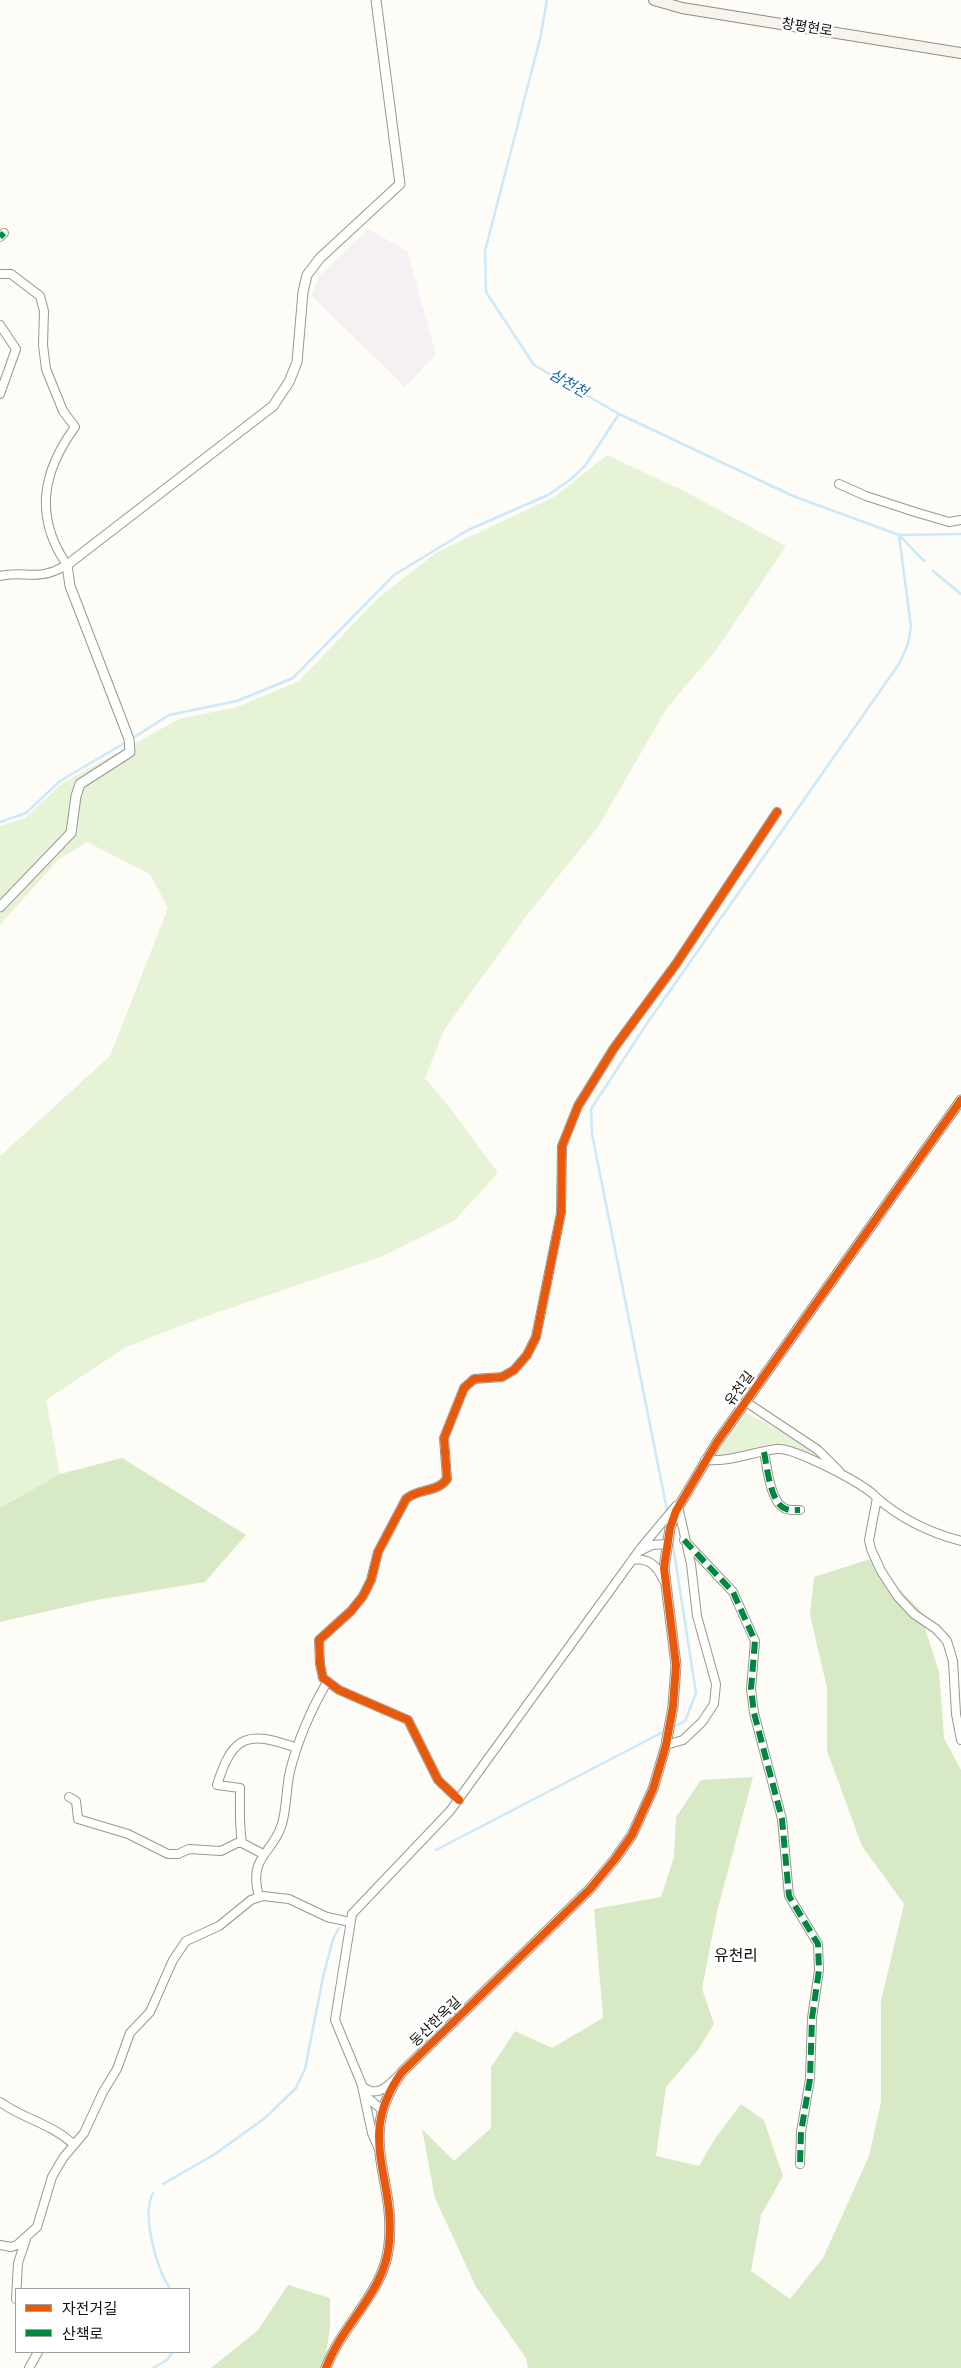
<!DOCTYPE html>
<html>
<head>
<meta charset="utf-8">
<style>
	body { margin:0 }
	#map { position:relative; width:961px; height:2368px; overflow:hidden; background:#fdfcf7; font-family:Bitter,"Noto Sans KR",serif }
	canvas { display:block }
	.legend { position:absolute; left:15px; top:2288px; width:175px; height:65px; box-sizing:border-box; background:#fff; border:1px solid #a0a0a0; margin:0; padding:6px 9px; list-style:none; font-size:15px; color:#111 }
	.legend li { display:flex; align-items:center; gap:10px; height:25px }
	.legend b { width:25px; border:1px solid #a0a0a0 }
</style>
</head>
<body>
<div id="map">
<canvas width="961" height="2368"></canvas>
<ul class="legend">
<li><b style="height:6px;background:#e8590c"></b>자전거길</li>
<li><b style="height:6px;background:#00873e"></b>산책로</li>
</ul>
</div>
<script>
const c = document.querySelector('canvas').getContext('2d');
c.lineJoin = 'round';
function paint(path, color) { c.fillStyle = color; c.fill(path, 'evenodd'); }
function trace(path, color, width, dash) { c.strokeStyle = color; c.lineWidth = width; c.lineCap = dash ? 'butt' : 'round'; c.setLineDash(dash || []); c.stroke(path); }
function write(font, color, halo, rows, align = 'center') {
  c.font = font + ' Bitter,"Noto Sans KR",serif'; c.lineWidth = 5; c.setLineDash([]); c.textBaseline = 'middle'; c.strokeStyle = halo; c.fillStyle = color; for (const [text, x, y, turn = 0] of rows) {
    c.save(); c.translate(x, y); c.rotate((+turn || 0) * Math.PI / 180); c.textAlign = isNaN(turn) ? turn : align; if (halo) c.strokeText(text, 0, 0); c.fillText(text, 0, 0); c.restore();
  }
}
const industrial = new Path2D(`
	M 368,229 L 407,251 L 436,354 L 405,387 L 312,296 L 318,277 Z`);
const green = new Path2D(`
	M 607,455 L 684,491 L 786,546 L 717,649 L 667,708 L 598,827 L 524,919 L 444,1030 L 425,1078 L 450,1108 L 498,1173 L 454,1221 L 383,1256 L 204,1317 L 126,1347 L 46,1400 L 60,1474 L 0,1509 L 0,1156 L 110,1056 L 168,908 L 150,874 L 87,842 L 58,860 L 0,925 L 0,826 L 25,818 L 61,784 L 179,719 L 237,707 L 299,681 L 377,599 L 437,552 L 554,497 Z
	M 745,1412 L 784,1433 L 818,1456 L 818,1459 L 788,1446 L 727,1457 L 712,1457 Z`);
const forest = new Path2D(`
	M 122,1458 L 246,1535 L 205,1582 L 96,1600 L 0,1622 L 0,1508 L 60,1474 Z
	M 870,1559 L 919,1609 L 939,1672 L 944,1738 L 961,1770 L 961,2368 L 528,2368 L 526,2358 L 476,2287 L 435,2198 L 422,2129 L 454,2161 L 491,2128 L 491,2067 L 515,2031 L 552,2048 L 603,2018 L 594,1909 L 661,1897 L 674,1857 L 676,1817 L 701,1780 L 753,1777 L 717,1912 L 702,1989 L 714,2024 L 698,2050 L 666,2087 L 656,2156 L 699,2166 L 716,2137 L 741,2104 L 764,2120 L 783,2176 L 761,2215 L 751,2271 L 790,2299 L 823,2258 L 869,2156 L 881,2102 L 881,2001 L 904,1904 L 862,1846 L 827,1751 L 827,1688 L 810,1615 L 814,1577 Z
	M 288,2285 L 330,2298 L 330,2327 L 324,2368 L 211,2368 L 258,2330 Z`);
const stream = new Path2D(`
	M 547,0 L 540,39 L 485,251 L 486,292 L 534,365 L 619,414 L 793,496 L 899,535 L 961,534
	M 900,536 L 924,561
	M 933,571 L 961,594
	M 136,736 L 169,715 L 237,701 L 293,678 L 394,575 L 468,530 L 548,495 L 570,480 L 585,466 L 619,414
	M 0,822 L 26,813 L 60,781 L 123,744
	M 667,1510 L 592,1134 L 591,1109 L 648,1022 L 899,664 L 908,644 L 911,627 L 899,535
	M 672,1539 L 696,1693 L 685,1721 L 673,1727
	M 436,1850 L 665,1731
	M 163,2184 L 215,2154 L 265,2118 L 296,2088 L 305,2069 L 323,1977 L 333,1939 L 339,1928
	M 153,2193 C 141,2215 157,2269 170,2289
	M 153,2368 L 167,2360 L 173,2352`);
const minor = new Path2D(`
	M 0,237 L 4,233
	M 0,274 L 11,274 L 40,296 L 44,311 L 43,345 L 46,369 L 63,411 L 75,427 C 42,472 34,517 67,565 C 61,568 54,572 48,573 C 32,578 18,571 0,576
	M 0,325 L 16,349 L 0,394
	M 839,484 L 866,496 L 915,512 L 949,522 L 961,520
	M 746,1402 L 818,1450 L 839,1471
	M 764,1452 C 767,1466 770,1501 784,1508 C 789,1511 795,1510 800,1510
	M 705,1460 C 731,1462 752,1452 777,1449 C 794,1447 859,1482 873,1494 L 877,1498 L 869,1540 L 871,1549 L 881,1571 L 898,1597 L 914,1614 L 936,1629 L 947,1641 L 953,1661 L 956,1714 L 961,1740
	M 877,1498 C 900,1518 931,1533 961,1541
	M 684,1540 L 733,1592 L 755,1641 L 751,1689 L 754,1713 L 782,1819 L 789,1896 L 818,1944 L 819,1970 L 812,2018 L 810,2079 L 801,2132 L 800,2164
	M 640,1549 L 676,1506
	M 632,1560 C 649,1557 657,1566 664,1581
	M 666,1745 L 683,1740 L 702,1722 L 714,1704 L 716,1684 L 697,1616 L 691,1564 L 678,1506
	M 69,1797 L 76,1801 L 78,1819 L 128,1834 L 168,1854 L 178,1854 L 189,1849 L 221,1851 L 237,1843 L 242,1843 L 263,1854
	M 459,1800 L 438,1780 L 408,1720 L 339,1690 L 323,1678 L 320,1664 L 319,1640 L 351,1611 L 363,1596 L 371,1580 L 378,1552 L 406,1499 C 418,1488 437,1493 447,1479 L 444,1438 L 464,1388 L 474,1379 L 502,1377 L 514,1370 L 527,1355 L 536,1337 L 561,1213 L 562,1146 L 578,1106 L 614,1048 L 676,964 L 777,812
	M 242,1843 C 239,1825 240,1807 240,1788 L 217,1785 C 233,1733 249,1731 297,1748
	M 259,1897 C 248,1855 272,1856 282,1824 C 287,1806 286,1788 290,1771 C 298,1739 311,1710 327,1682
	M 0,2102 C 23,2119 53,2124 74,2145
	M 382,2110 L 367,2097 L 335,2020 L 352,1914 L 450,1811 L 638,1552 L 652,1545 L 667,1544
	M 378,2147 L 372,2133 L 362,2086 C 376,2098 386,2088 397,2077
	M 0,2245 L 11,2247 L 17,2245 L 37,2227 L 52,2177 L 63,2158 L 84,2133 L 103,2092 L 117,2069 L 130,2033 L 150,2012 L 173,1960 L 186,1941 L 219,1926 L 251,1900 L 263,1896 L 289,1899 L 327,1917 L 350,1922
	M 16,2299 L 18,2263 L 26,2239
	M 29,2368 L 38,2352`);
const tertiary = new Path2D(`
	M 0,907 L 71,833 L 76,796 L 80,784 L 130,752 L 129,739 L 70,586 L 67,565 L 273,406 L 289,382 L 297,362 L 303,292 L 307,275 L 320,258 L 400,184 L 376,0
	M 326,2368 C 342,2324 385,2292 389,2244 C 396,2177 355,2137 402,2072 L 590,1889 L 615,1859 L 632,1835 L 653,1789 L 666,1745 L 673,1706 L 676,1665 L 664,1568 L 670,1528 L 676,1511 L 717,1442 L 961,1100`);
const secondary = new Path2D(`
	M 654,0 L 682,8 L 961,53`);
const quiet = new Path2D(`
	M 0,237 L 4,233
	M 764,1452 C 767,1466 770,1501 784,1508 C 789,1511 795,1510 800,1510
	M 684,1540 L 733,1592 L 755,1641 L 751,1689 L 754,1713 L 782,1819 L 789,1896 L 818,1944 L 819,1970 L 812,2018 L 810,2079 L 801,2132 L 800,2164`);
const cycleway = new Path2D(`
	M 459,1800 L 438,1780 L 408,1720 L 339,1690 L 323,1678 L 320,1664 L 319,1640 L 351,1611 L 363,1596 L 371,1580 L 378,1552 L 406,1499 C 418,1488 437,1493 447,1479 L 444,1438 L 464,1388 L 474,1379 L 502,1377 L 514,1370 L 527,1355 L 536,1337 L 561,1213 L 562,1146 L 578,1106 L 614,1048 L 676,964 L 777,812
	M 326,2368 C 342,2324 385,2292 389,2244 C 396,2177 355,2137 402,2072 L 590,1889 L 615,1859 L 632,1835 L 653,1789 L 666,1745 L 673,1706 L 676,1665 L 664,1568 L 670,1528 L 676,1511 L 717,1442 L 961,1100`);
const streetNames = [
	["창평현로",807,28,9],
	["유천길",740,1389,-54],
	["동산한옥길",436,2022,-44]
];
const waterNames = [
	["삼천천",568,384,30]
];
const quarterNames = [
	["유천리",736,1957]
];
paint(industrial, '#f5f0f3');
paint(green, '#e7f3d7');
paint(forest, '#d8eac5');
trace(stream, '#cde8f7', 2.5);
trace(minor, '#979795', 10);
trace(tertiary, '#979795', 11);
trace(secondary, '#8e8d8b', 12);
trace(minor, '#fffffe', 8);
trace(tertiary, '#fffffe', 9);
trace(secondary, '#f6f4eb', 10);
trace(quiet, '#00873e', 6, [12, 6]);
trace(cycleway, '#e8590c', 8);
write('14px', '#111', '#fff', streetNames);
write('italic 15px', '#1768a6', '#fff', waterNames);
write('16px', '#111', '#fff', quarterNames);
</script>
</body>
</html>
